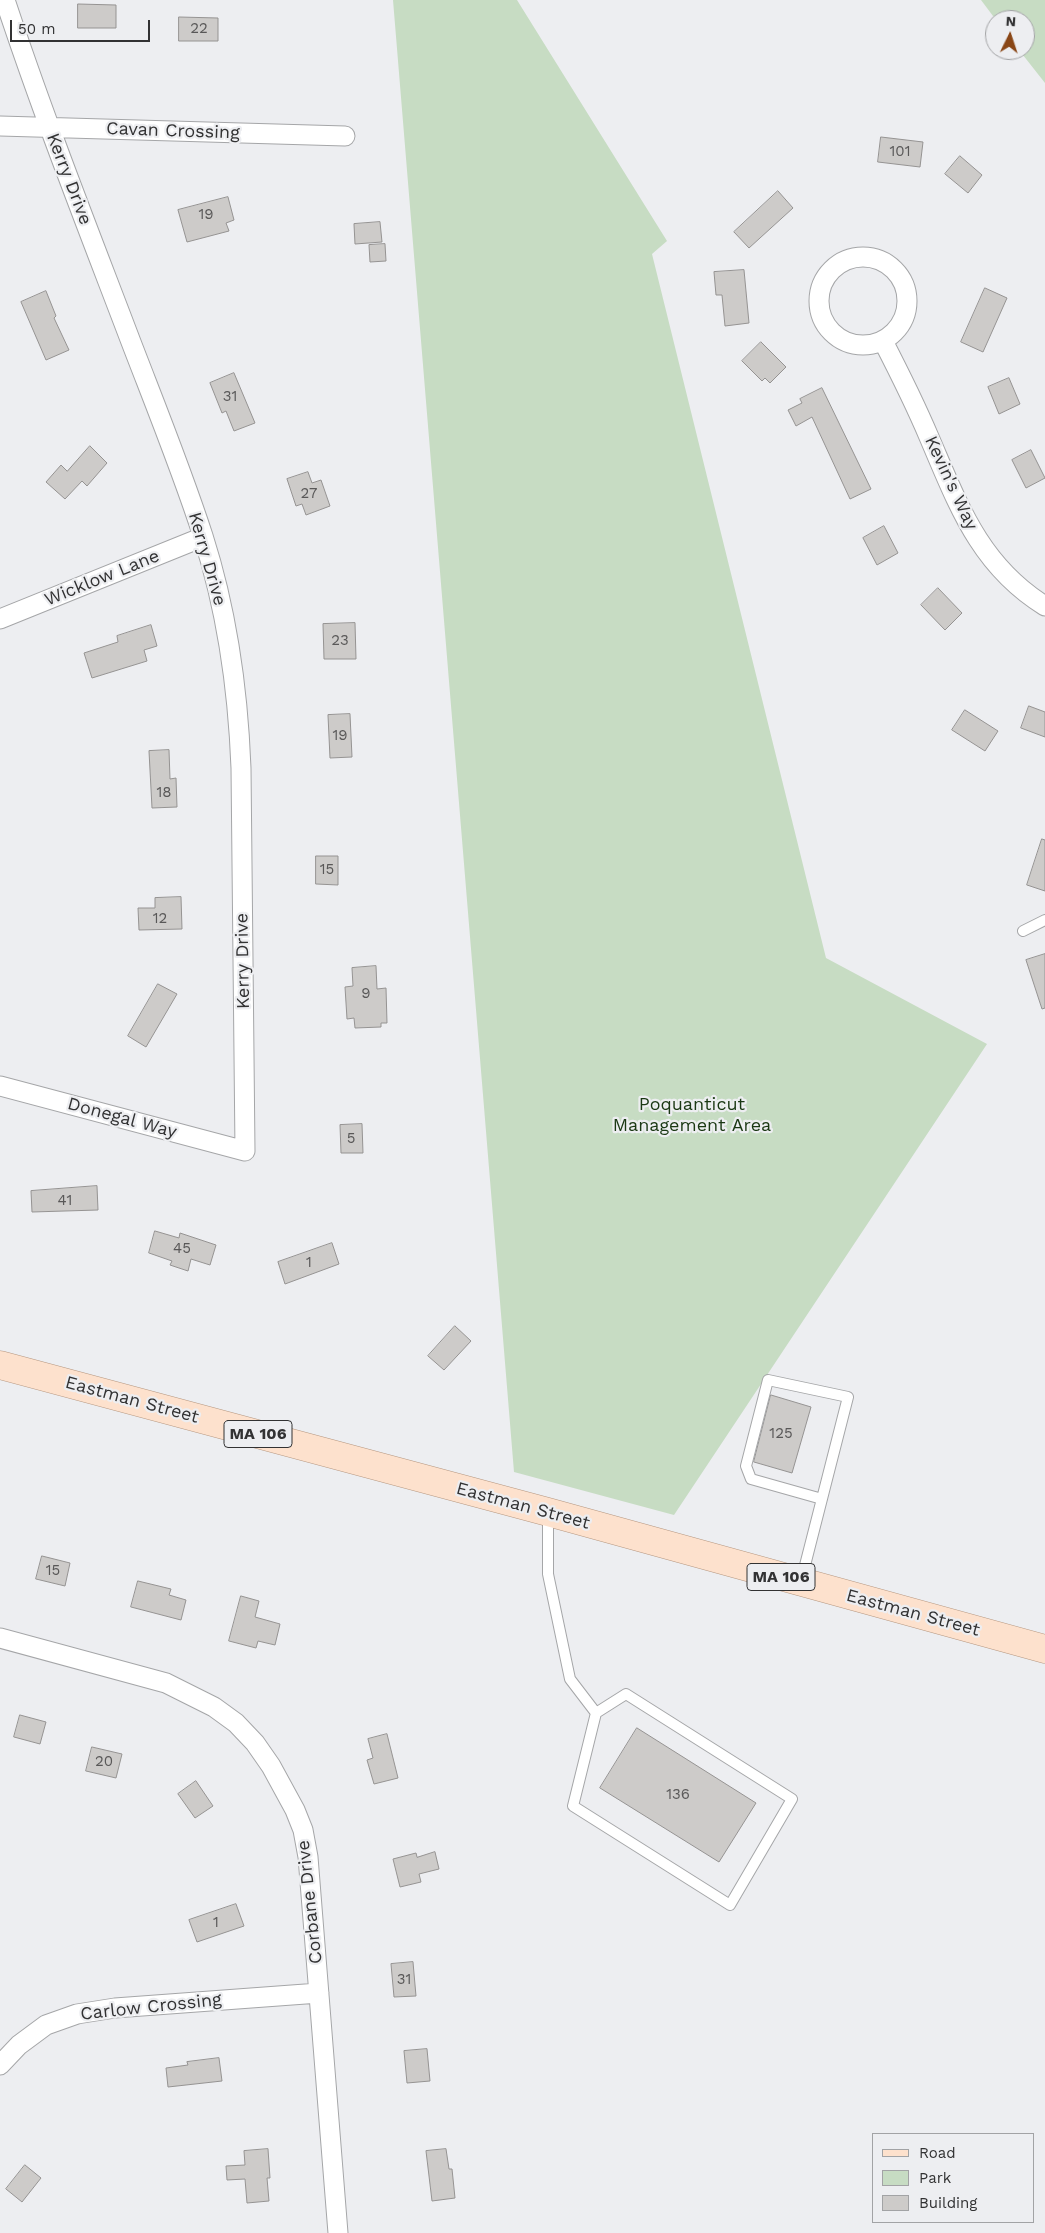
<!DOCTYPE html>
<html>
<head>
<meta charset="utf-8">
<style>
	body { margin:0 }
	#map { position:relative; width:1045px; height:2233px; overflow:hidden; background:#edeef1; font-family:"Work Sans",sans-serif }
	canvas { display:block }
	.legend { position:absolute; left:872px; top:2133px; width:162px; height:90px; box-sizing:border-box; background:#edeef1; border:1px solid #a2a3a5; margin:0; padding:6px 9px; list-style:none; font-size:15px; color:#323233 }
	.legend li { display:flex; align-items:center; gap:10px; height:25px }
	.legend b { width:25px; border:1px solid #a2a3a5 }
	.north { position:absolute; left:985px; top:10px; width:50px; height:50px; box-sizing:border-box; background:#edeef1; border:1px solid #a2a3a5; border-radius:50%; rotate:4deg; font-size:14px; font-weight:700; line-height:20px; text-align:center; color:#323233 }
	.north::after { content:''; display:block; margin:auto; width:18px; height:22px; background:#894616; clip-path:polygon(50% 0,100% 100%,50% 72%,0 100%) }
	.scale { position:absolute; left:10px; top:20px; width:140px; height:22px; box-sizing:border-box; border:2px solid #323233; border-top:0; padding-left:6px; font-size:15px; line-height:18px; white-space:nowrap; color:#323233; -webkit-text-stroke:4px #edeef1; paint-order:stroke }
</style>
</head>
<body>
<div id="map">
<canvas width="1045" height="2233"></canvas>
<ul class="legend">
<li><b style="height:6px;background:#fde1cd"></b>Road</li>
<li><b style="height:14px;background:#c7dcc3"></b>Park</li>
<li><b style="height:14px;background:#cdcbc9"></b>Building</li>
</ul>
<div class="north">N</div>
<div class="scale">50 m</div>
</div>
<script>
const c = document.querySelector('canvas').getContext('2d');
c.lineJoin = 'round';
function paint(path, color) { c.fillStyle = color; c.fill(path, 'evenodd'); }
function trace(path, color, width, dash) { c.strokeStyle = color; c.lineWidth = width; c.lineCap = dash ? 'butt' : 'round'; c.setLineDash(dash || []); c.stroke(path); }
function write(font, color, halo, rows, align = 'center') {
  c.font = font + ' "Work Sans",sans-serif'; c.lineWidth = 4.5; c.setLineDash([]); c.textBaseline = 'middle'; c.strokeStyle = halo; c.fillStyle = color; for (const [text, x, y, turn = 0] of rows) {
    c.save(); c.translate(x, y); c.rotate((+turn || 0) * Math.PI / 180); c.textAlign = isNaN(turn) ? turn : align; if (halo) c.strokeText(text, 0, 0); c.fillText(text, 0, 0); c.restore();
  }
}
const green = new Path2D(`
	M 393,0 L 517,0 L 667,241 L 652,254 L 826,958 L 987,1044 L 674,1515 L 514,1472 Z
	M 981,0 L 1045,0 L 1045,83 L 1019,50 L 1025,50 L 1025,20 L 996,20 Z`);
const building = new Path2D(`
	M 78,4 L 116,5 L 116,28 L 78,28 Z
	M 179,17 L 218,18 L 218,41 L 179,41 Z
	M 881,137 L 923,142 L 920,167 L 878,162 Z
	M 960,156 L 982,175 L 968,193 L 945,174 Z
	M 778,191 L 793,208 L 749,248 L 734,232 Z
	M 228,197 L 234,220 L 226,223 L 229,231 L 187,242 L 178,210 Z
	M 380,222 L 382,242 L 355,244 L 354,224 Z
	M 385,244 L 386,261 L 370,262 L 369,245 Z
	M 744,270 L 749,323 L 725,326 L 722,295 L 716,295 L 714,272 Z
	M 985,288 L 1007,298 L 983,352 L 961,342 Z
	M 46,291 L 56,316 L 54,318 L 69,350 L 46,360 L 21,302 Z
	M 761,342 L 786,367 L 770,383 L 765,378 L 762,381 L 742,361 Z
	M 234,373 L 255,423 L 234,431 L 226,411 L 222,413 L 210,383 Z
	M 1009,378 L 1020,404 L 999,414 L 988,387 Z
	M 822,388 L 871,489 L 850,499 L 812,417 L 796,426 L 788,410 L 802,403 L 800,399 Z
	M 90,446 L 107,463 L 87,486 L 82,481 L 65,499 L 46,482 L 61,465 L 67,471 Z
	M 1031,450 L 1045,478 L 1026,488 L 1012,460 Z
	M 308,472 L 312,483 L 321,480 L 330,506 L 306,515 L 302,504 L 296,506 L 287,479 Z
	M 884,526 L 898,553 L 877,565 L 863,538 Z
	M 938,588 L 962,613 L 945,630 L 921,605 Z
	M 355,623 L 356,659 L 324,659 L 323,624 Z
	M 151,625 L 157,646 L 144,650 L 147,661 L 92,678 L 84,653 L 118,642 L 117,636 Z
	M 1029,706 L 1045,712 L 1045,737 L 1021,728 Z
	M 965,710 L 998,731 L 985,751 L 952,730 Z
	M 350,714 L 352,757 L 330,758 L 328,715 Z
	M 169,750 L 170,779 L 176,778 L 177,807 L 152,808 L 149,751 Z
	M 1042,839 L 1045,840 L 1045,891 L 1027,885 Z
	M 316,856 L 338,856 L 338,885 L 316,884 Z
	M 181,897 L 182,929 L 139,930 L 138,908 L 155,908 L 155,898 Z
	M 1045,954 L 1045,1008 L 1042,1009 L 1026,960 Z
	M 376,966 L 377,989 L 386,988 L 387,1023 L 381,1023 L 381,1027 L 355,1028 L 354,1018 L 347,1019 L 345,987 L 353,986 L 352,968 Z
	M 158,984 L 177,994 L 146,1047 L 128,1036 Z
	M 362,1124 L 363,1153 L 341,1153 L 340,1125 Z
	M 97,1186 L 98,1210 L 32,1212 L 31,1191 Z
	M 155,1231 L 179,1238 L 180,1233 L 216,1245 L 210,1265 L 191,1259 L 188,1271 L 170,1265 L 172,1261 L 149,1253 Z
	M 332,1243 L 339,1264 L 285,1284 L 278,1262 Z
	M 455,1326 L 471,1341 L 444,1370 L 428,1356 Z
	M 771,1395 L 811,1407 L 792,1473 L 754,1462 Z
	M 42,1556 L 70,1563 L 65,1586 L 36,1579 Z
	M 138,1581 L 171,1589 L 169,1595 L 186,1600 L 181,1620 L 131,1607 Z
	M 241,1596 L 259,1601 L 255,1617 L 280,1624 L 275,1645 L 258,1641 L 256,1648 L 229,1641 Z
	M 20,1715 L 46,1722 L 40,1744 L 14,1737 Z
	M 637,1728 L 756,1803 L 719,1862 L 600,1788 Z
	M 387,1734 L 398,1778 L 374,1784 L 367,1760 L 373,1758 L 368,1739 Z
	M 92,1747 L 122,1754 L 116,1778 L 86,1771 Z
	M 196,1781 L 213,1806 L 195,1818 L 178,1794 Z
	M 435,1852 L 439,1869 L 419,1874 L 421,1882 L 400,1887 L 393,1859 L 416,1853 L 417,1857 Z
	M 236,1904 L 244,1926 L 197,1942 L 189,1920 Z
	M 413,1962 L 416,1996 L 394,1997 L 391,1964 Z
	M 427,2049 L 430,2081 L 407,2083 L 404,2051 Z
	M 219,2058 L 222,2081 L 168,2087 L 166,2068 L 188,2065 L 187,2062 Z
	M 268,2149 L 270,2178 L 267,2178 L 269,2201 L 247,2203 L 245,2179 L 227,2180 L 226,2166 L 245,2165 L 244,2151 Z
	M 446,2149 L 449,2169 L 452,2169 L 455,2198 L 432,2201 L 426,2151 Z
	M 25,2165 L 41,2178 L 22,2202 L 6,2189 Z`);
const service = new Path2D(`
	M 1023,931 L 1045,920
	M 548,1513 L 548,1574 L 570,1679 L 596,1713 L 573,1806 L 730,1905 L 792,1799 L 626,1694 L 596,1713
	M 801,1581 L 848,1397 L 768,1380 L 746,1466 L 751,1479 L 822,1499`);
const minor = new Path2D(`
	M 0,126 L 345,136
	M819 301a44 44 0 1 1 88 0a44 44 0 1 1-88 0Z
	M 883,341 C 899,372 915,404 929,437 C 958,504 979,565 1045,606
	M 0,619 L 203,537
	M 0,1086 L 245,1151 L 241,768 C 238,689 227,611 203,536 C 182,471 156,407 131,342 C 88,229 43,115 5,0
	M 0,1638 L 166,1683 L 214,1707 L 236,1723 L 255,1743 L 271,1766 L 295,1810 L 303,1830 L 308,1857 L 338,2233
	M 0,2065 L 19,2045 L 46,2025 L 77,2014 L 115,2008 L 319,1993`);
const primary = new Path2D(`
	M 0,1365 L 548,1512 L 1045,1649`);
const numberNames = [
	["22",199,29],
	["101",900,152],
	["19",206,215],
	["31",230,397],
	["27",309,494],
	["23",340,641],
	["19",340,736],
	["18",164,793],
	["15",327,870],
	["12",160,919],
	["9",366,994],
	["5",351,1139],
	["41",65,1201],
	["45",182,1249],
	["1",309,1263],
	["125",781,1434],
	["15",53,1571],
	["20",104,1762],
	["136",678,1795],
	["1",216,1923],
	["31",404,1980]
];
const shields = [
	[258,1434,68],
	[781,1577,68]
];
const shieldNames = [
	["MA 106",258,1434],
	["MA 106",781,1577]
];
const streetNames = [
	["Cavan Crossing",173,131,2],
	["Kerry Drive",69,179,69],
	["Kevin's Way",951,483,65],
	["Kerry Drive",207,559,74],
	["Wicklow Lane",102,578,-22],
	["Kerry Drive",243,961,-91],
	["Donegal Way",122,1118,15],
	["Eastman Street",132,1400,15],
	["Eastman Street",523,1506,15],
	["Eastman Street",913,1613,15],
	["Corbane Drive",310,1902,-96],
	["Carlow Crossing",151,2007,-6]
];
const parkNames = [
	["Poquanticut",692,1105],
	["Management Area",692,1126]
];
paint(green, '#c7dcc3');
paint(building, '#cdcbc9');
trace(building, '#959392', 1);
trace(service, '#a5a6a8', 12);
trace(minor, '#a5a6a8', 21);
trace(primary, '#b59781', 29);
trace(service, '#fff', 10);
trace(minor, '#fff', 19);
trace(primary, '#fde1cd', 28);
write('15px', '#595858', null, numberNames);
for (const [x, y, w] of shields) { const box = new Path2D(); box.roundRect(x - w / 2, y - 13.5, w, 27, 4); c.fillStyle = '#edeef1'; c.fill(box); trace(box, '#323233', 1); }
write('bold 16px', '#323233', null, shieldNames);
write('18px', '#323233', '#edeef1', streetNames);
write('18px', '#1a3813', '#edeef1', parkNames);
</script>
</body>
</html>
